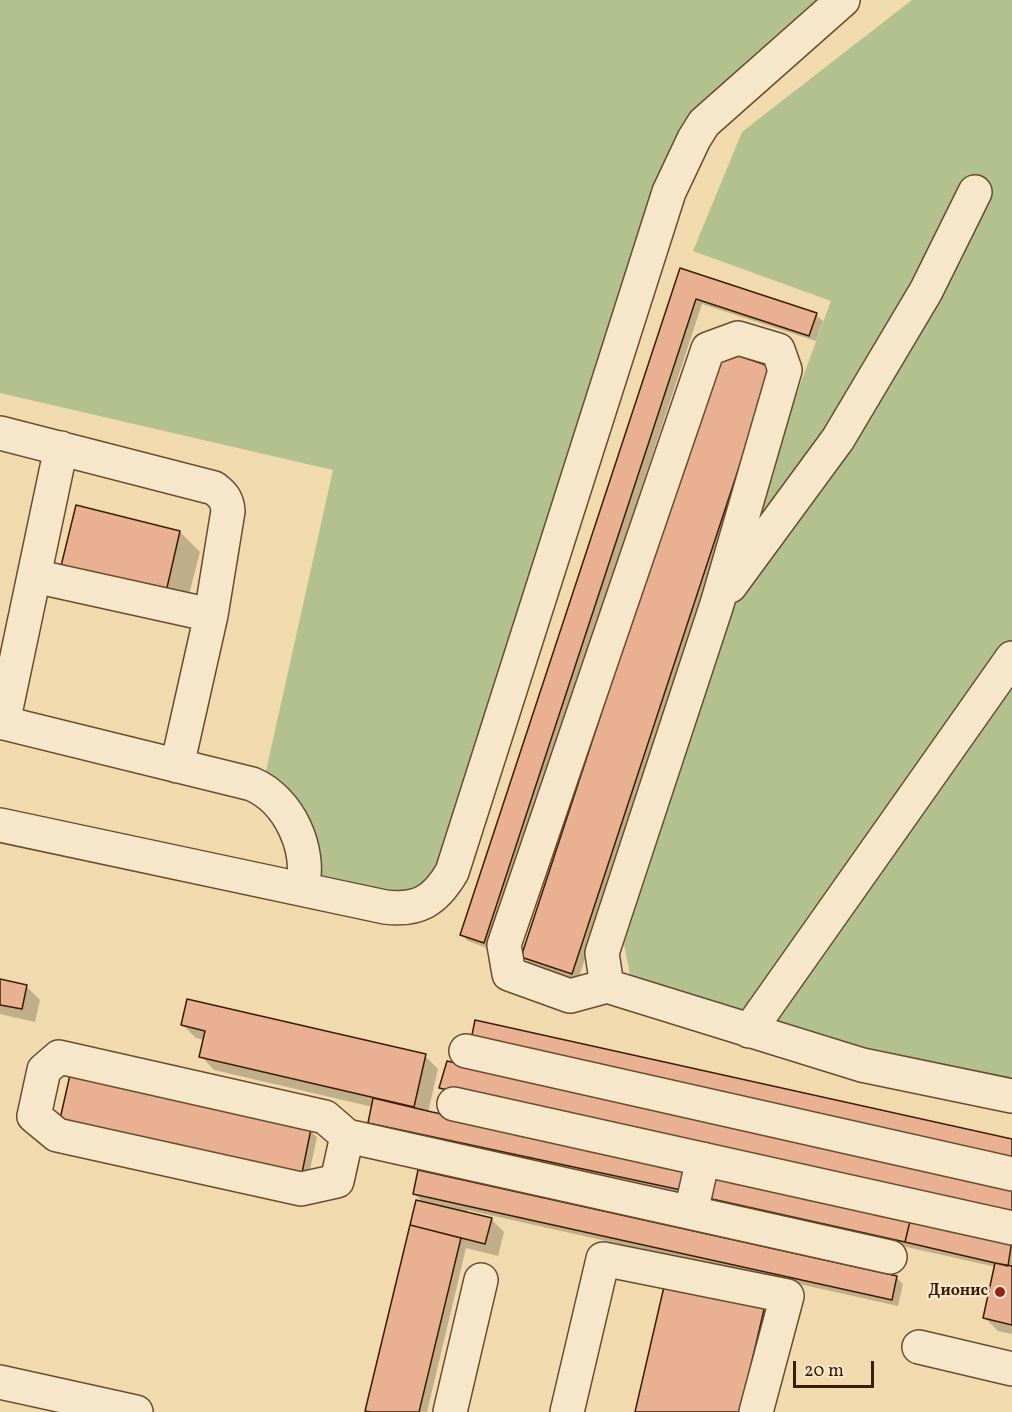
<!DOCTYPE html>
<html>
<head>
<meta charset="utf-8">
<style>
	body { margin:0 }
	#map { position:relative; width:1012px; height:1412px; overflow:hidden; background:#f1daad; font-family:Vollkorn,serif }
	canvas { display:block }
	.scale { position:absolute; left:793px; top:1361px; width:81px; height:27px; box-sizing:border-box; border:3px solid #3b1d06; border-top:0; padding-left:8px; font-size:18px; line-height:21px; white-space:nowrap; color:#3b1d06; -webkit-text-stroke:4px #f6e7ca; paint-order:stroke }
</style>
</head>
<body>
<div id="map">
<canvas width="1012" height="1412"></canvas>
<div class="scale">20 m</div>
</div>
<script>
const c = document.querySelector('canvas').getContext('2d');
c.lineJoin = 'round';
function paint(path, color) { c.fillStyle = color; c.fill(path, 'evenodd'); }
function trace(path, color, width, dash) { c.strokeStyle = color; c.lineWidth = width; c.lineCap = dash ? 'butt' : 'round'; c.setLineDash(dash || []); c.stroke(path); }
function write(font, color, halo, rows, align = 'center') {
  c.font = font + ' Vollkorn,serif'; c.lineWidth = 5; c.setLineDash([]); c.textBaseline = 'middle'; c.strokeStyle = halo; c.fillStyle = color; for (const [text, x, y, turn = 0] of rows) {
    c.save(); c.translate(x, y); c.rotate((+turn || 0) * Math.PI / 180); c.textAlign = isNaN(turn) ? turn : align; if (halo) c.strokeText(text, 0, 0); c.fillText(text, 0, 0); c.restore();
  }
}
const green = new Path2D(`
	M 0,0 L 829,0 L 716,99 L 444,869 L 419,896 L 318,886 L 264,780 L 333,470 L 0,393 Z
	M 912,0 L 1012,0 L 1012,1075 L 1008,1082 L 871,1054 L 630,975 L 624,944 L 732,614 L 745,534 L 831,301 L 693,251 L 742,132 Z`);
const shadow = new Path2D(`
	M 681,270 L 816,315 L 823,321 L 816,341 L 702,304 L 490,949 L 468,941 L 462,935 Z
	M 777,374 L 578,980 L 529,963 L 523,957 Z
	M 78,507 L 180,532 L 200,552 L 185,610 Z
	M 0,981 L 26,986 L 40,1000 L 35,1022 L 0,1014 Z
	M 183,1025 L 425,1056 L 438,1069 L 428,1113 L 685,1168 L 687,1195 L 376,1129 L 369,1122 L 373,1107 L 214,1070 L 201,1056 L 205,1040 L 196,1038 Z
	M 68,1125 L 310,1131 L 317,1137 L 308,1179 Z
	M 419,1172 L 897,1278 L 903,1284 L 898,1306 L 467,1210 L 467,1213 L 491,1219 L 504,1232 L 498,1256 L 466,1248 L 427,1412 L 369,1412 L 367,1410 L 417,1201 L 424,1203 L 414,1194 Z
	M 704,1196 L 1012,1241 L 1012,1334 L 998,1331 L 984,1317 L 996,1267 L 710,1203 Z
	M 765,1303 L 791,1328 L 771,1412 L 637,1412 Z`);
const building = new Path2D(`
	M 680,268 L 817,313 L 809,336 L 696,299 L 484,943 L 460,935 Z
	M 721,350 L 772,367 L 572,974 L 521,957 Z
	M 76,505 L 180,531 L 166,592 L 61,566 Z
	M 0,979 L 27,985 L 22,1009 L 0,1005 Z
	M 187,999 L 426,1054 L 414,1107 L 199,1057 L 205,1031 L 181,1025 Z
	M 475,1020 L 1012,1139 L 1012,1159 L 471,1040 Z
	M 447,1061 L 1012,1188 L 1012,1214 L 439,1088 Z
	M 70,1075 L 311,1129 L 302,1173 L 60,1119 Z
	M 373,1098 L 432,1112 L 686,1166 L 681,1190 L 368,1123 Z
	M 418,1170 L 897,1276 L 892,1300 L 413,1194 Z
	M 708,1173 L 911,1217 L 905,1242 L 703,1197 Z
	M 416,1200 L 492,1218 L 485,1244 L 410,1225 Z
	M 911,1217 L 1012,1240 L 1008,1266 L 905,1242 Z
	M 410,1225 L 461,1238 L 419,1412 L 371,1412 L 365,1411 Z
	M 995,1263 L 1012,1266 L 1012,1325 L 983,1318 Z
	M 666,1278 L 766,1301 L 740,1412 L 635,1412 Z`);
const minor = new Path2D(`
	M 0,433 L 214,488 C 223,495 227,499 228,511 L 211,615 L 177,766
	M 34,576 L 211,615
	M 730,586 L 838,439 L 926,291 L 975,192
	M 0,722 L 252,784 C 289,800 312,849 302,889
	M 3,723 L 61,448
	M 0,825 L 385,907 C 418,911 435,901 452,872 L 669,192 L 694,139 L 704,123 L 843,0
	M 607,986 L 602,953 L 717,604 L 785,370 L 778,350 L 738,338 L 708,349 L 504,945 L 509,974 L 570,996 L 607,986 L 862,1065 L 1012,1096
	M 749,1031 L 1012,658
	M 466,1051 L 1012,1174
	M 454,1104 L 1012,1228
	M 347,1136 L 337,1181 L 301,1189 L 57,1135 L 34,1116 L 44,1070 L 59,1057 L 325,1117 L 347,1136 L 890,1257
	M 691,1212 L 703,1159
	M 919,1347 L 1012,1369
	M 0,1382 L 136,1412
	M 450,1412 L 481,1280
	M 567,1412 L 603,1259 L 787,1296 L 756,1412`);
const markers = [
	[1000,1292,6,"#8f2418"]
];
const poiNames = [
	["Дионис",988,1292]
];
paint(green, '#b3c18f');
paint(shadow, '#0003');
paint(building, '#e9b091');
trace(building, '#3b1d06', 1.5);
trace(minor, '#684c30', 36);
trace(minor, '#f6e7ca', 33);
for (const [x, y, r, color] of markers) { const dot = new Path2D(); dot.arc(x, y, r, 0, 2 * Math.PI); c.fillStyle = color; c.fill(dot); trace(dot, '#f6e7ca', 2); }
write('bold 16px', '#3b1d06', '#f6e7ca', poiNames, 'right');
</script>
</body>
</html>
